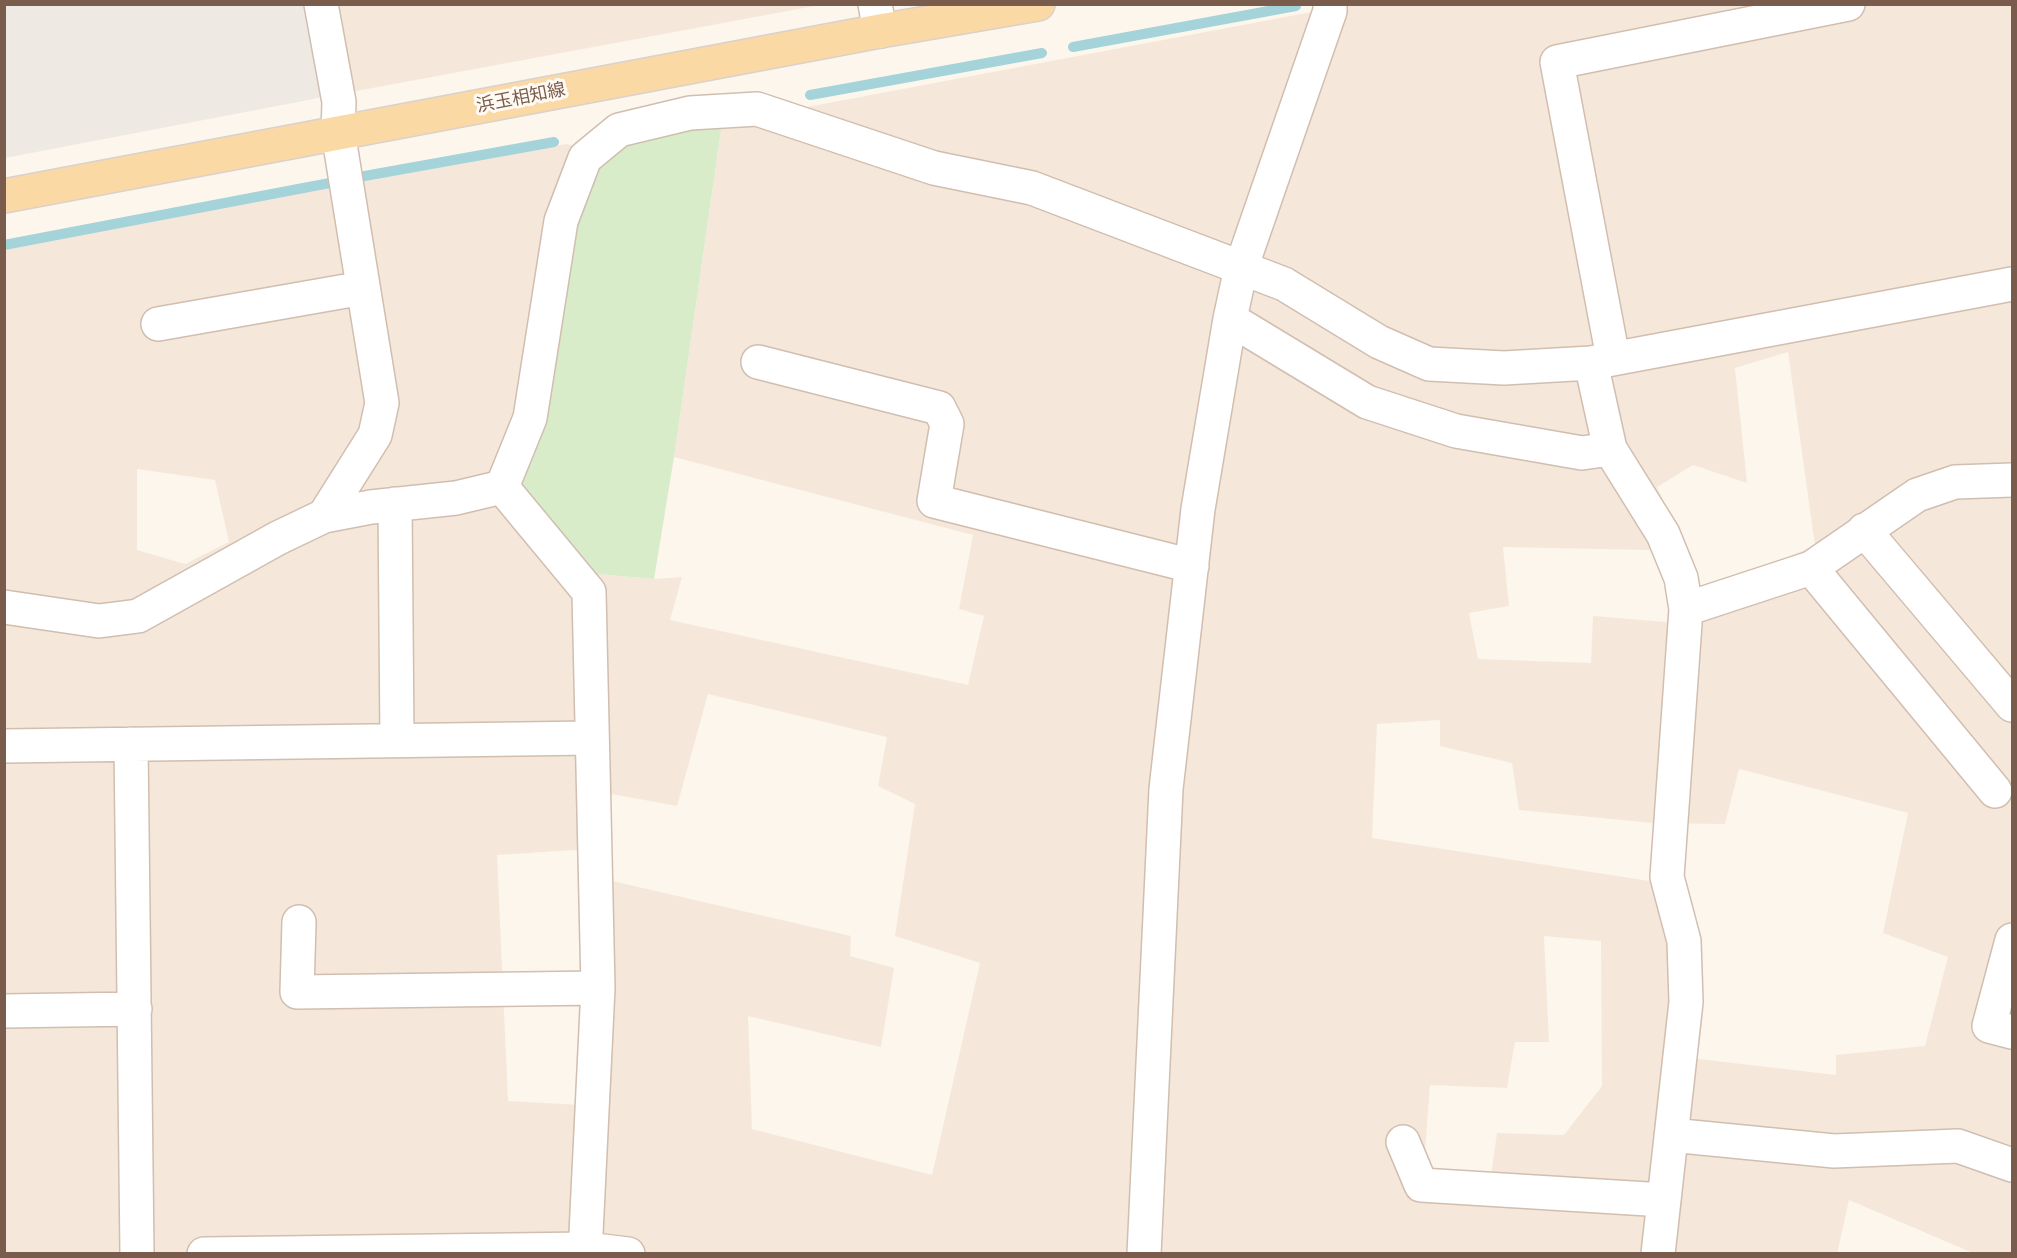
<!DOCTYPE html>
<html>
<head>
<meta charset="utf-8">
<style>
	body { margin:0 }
	#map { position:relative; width:2017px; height:1258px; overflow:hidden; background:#fdf6ec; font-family:"Work Sans",sans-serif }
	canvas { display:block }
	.frame { position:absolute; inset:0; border:6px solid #7a5c4d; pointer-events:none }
</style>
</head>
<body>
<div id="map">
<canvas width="2017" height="1258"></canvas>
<div class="frame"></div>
</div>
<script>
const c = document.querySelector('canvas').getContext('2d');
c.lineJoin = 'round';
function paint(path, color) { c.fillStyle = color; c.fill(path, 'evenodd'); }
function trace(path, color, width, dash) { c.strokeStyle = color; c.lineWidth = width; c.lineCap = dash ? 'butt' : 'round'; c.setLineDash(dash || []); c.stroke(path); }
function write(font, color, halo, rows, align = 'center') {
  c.font = font + ' "Work Sans","Noto Sans JP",sans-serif'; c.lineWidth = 6; c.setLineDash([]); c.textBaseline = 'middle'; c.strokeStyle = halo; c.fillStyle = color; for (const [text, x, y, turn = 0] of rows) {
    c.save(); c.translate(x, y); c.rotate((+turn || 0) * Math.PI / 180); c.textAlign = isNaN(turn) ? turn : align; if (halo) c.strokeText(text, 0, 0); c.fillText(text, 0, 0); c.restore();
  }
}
const residential = new Path2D(`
	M 306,4 L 820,5 L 324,97 Z
	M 1349,5 L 2012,5 L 2012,1253 L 1973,1253 L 1849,1200 L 1837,1254 L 5,1254 L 5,247 L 566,144 L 610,154 L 586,573 L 654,579 L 682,577 L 670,620 L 968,685 L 984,616 L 959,609 L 973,535 L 674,457 L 722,123 ZM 1788,352 L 1815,546 L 1706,590 L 1666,622 L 1593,616 L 1591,663 L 1478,659 L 1469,613 L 1509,606 L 1503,547 L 1649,550 L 1678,533 L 1657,487 L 1693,465 L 1747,483 L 1735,368 ZM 137,469 L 215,480 L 229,542 L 185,564 L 137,550 ZM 708,694 L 887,737 L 878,786 L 915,804 L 895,936 L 980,963 L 932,1175 L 752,1129 L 748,1016 L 881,1047 L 894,968 L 850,956 L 851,936 L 608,880 L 583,1105 L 508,1101 L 497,855 L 607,848 L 606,793 L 677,806 ZM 1440,720 L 1440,746 L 1512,763 L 1519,810 L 1653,823 L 1725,824 L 1739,769 L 1908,813 L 1883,933 L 1948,957 L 1925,1046 L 1836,1055 L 1836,1075 L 1690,1058 L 1656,882 L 1372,838 L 1377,724 ZM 1544,936 L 1601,941 L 1602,1086 L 1564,1135 L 1497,1133 L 1490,1183 L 1423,1178 L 1430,1085 L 1507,1088 L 1515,1042 L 1549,1042 Z`);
const industrial = new Path2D(`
	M 5,5 L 306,5 L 324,97 L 5,158 Z`);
const green = new Path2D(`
	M 722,123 L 674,457 L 654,579 L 586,573 L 514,486 L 584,188 L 610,154 L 668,126 Z`);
const stream = new Path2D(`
	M 1073,47 L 1296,6
	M 810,95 L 1042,53
	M 359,177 L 554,142
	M 4,245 L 335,182`);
const minor = new Path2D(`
	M 321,4 L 339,102 L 338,132 L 382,403 L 375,435 L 324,516
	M 875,4 L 880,31
	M 1230,319 L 1367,402 L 1456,431 L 1582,453 L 1610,449
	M 158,324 L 363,288
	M 1613,358 L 1557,62 L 1848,4
	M 758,362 L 939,408 L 947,424 L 934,501 L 1192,566
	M 1591,363 L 1610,449 L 1663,534 L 1681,578 L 1686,609 L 1667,877 L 1684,941 L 1686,1002 L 1658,1254
	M 502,487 L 530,418 L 561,221 L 585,158 L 619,130 L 690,113 L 757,109 L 934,168 L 1032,188 L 1284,284 L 1379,342 L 1429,364 L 1504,368 L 1591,363 L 2012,284
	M 502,487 L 589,592 L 598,988 L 585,1254
	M 395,504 L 397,740
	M 1864,530 L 2012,705
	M 1811,568 L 1995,791
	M 4,607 L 99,621 L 138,616 L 278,538 L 324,516 L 371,507 L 456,498 L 502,487
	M 1686,609 L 1811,568 L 1917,495 L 1955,482 L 2012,480
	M 131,744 L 137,1254
	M 4,746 L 592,738
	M 299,922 L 297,992 L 598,988
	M 2012,940 L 1989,1026 L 2012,1032
	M 4,1011 L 135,1009
	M 1671,1135 L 1834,1151 L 1958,1146 L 2012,1165
	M 1403,1142 L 1421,1185 L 1664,1200
	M 204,1254 L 586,1249 L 628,1254
	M 1144,1254 L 1166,789 L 1198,509 L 1230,319 L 1241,268 L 1330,11 L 1330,4`);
const major = new Path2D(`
	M 4,196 L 880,31 L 1038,4`);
const streetNames = [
	["浜玉相知線",521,98,-11]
];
paint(residential, '#f5e8da');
paint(industrial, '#efe9e4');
paint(green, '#d8ecc9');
trace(stream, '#a5d3da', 10);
trace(minor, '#d1beb0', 36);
trace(major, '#dad1cd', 36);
trace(minor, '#fff', 33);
trace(major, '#fbd9a5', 33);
write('18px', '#7a5c4d', '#fffaf3', streetNames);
</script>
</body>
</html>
